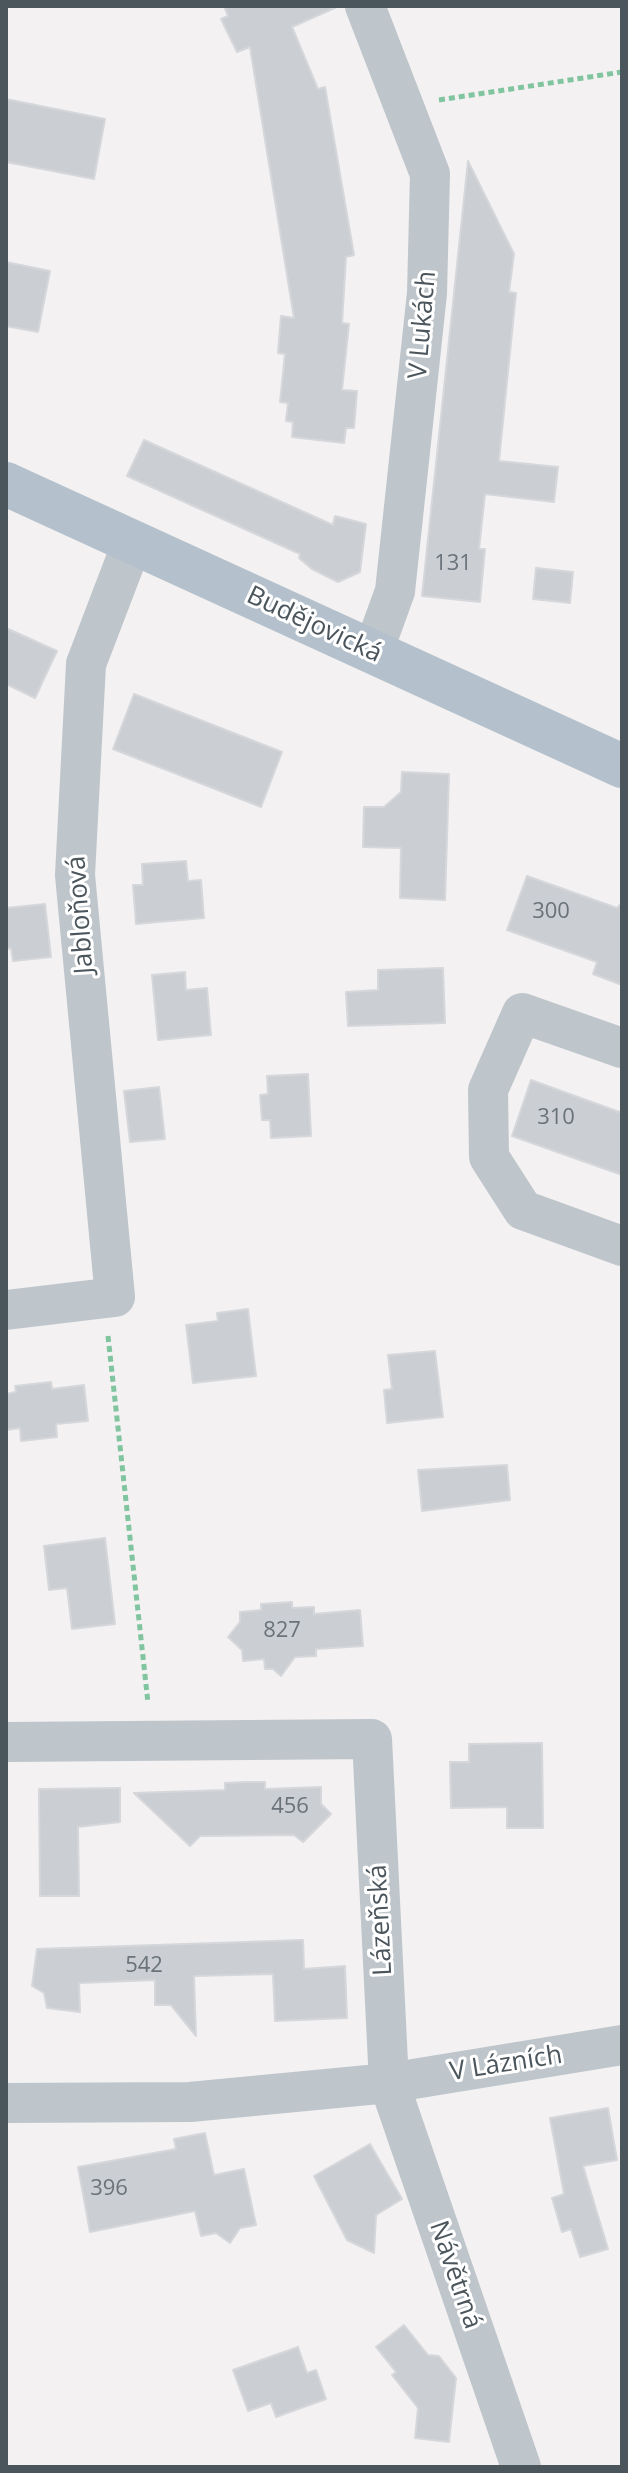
<!DOCTYPE html>
<html>
<head>
<meta charset="utf-8">
<style>
	body { margin:0 }
	#map { position:relative; width:628px; height:2473px; overflow:hidden; background:#f3f1f1; font-family:"Open Sans",sans-serif }
	canvas { display:block }
	.frame { position:absolute; inset:0; border:8px solid #4b555c; pointer-events:none }
</style>
</head>
<body>
<div id="map">
<canvas width="628" height="2473"></canvas>
<div class="frame"></div>
</div>
<script>
const c = document.querySelector('canvas').getContext('2d');
c.lineJoin = 'round';
function paint(path, color) { c.fillStyle = color; c.fill(path, 'evenodd'); }
function trace(path, color, width, dash) { c.strokeStyle = color; c.lineWidth = width; c.lineCap = dash ? 'butt' : 'round'; c.setLineDash(dash || []); c.stroke(path); }
function write(font, color, halo, rows, align = 'center') {
  c.font = font + ' "Open Sans",sans-serif'; c.lineWidth = 6; c.setLineDash([]); c.textBaseline = 'middle'; c.strokeStyle = halo; c.fillStyle = color; for (const [text, x, y, turn = 0] of rows) {
    c.save(); c.translate(x, y); c.rotate((+turn || 0) * Math.PI / 180); c.textAlign = isNaN(turn) ? turn : align; if (halo) c.strokeText(text, 0, 0); c.fillText(text, 0, 0); c.restore();
  }
}
const building = new Path2D(`
	M 224,6 L 339,6 L 292,27 L 318,89 L 325,87 L 354,255 L 346,257 L 342,323 L 349,324 L 342,390 L 357,391 L 354,428 L 346,428 L 344,443 L 292,437 L 293,422 L 286,421 L 288,403 L 280,402 L 285,354 L 278,353 L 281,316 L 294,318 L 250,47 L 237,52 L 221,19 L 228,16 Z
	M 6,99 L 105,119 L 94,179 L 6,162 Z
	M 468,161 L 514,254 L 509,292 L 516,293 L 499,461 L 558,467 L 554,502 L 485,494 L 479,549 L 485,549 L 480,602 L 422,596 Z
	M 6,262 L 50,271 L 38,332 L 6,326 Z
	M 144,440 L 333,525 L 335,516 L 366,524 L 360,572 L 338,582 L 312,569 L 299,558 L 300,554 L 127,476 Z
	M 536,568 L 573,572 L 570,603 L 533,599 Z
	M 6,628 L 57,651 L 35,698 L 6,684 Z
	M 134,694 L 282,752 L 261,807 L 113,749 Z
	M 402,772 L 449,774 L 445,900 L 400,898 L 401,848 L 363,847 L 364,807 L 384,807 L 401,792 Z
	M 186,861 L 188,881 L 201,880 L 204,918 L 136,924 L 133,885 L 143,885 L 142,864 Z
	M 527,876 L 617,908 L 622,903 L 622,985 L 593,974 L 597,962 L 507,930 Z
	M 45,904 L 51,957 L 13,961 L 11,948 L 6,949 L 6,908 Z
	M 443,968 L 445,1023 L 348,1026 L 346,992 L 378,990 L 378,970 Z
	M 185,972 L 186,990 L 207,988 L 211,1035 L 158,1040 L 152,975 Z
	M 308,1074 L 311,1136 L 271,1138 L 270,1120 L 262,1120 L 260,1095 L 268,1094 L 267,1076 Z
	M 531,1080 L 622,1113 L 622,1175 L 512,1136 Z
	M 159,1087 L 165,1139 L 130,1142 L 124,1091 Z
	M 248,1309 L 256,1376 L 193,1383 L 186,1325 L 218,1321 L 217,1313 Z
	M 435,1351 L 443,1417 L 387,1423 L 384,1390 L 392,1389 L 388,1355 Z
	M 51,1382 L 52,1389 L 84,1385 L 88,1421 L 56,1424 L 57,1437 L 21,1441 L 20,1428 L 6,1430 L 6,1394 L 16,1392 L 15,1386 Z
	M 507,1465 L 510,1500 L 422,1511 L 418,1470 Z
	M 105,1538 L 115,1624 L 72,1629 L 67,1588 L 49,1590 L 44,1546 Z
	M 292,1602 L 292,1608 L 314,1607 L 314,1614 L 360,1610 L 363,1646 L 316,1649 L 316,1656 L 295,1657 L 281,1676 L 273,1669 L 265,1669 L 264,1659 L 243,1661 L 242,1650 L 228,1637 L 240,1622 L 240,1612 L 261,1610 L 261,1604 Z
	M 542,1743 L 543,1828 L 507,1828 L 507,1807 L 451,1808 L 450,1762 L 469,1762 L 469,1744 Z
	M 245,1782 L 265,1782 L 265,1789 L 321,1787 L 321,1804 L 331,1814 L 303,1842 L 294,1835 L 200,1836 L 190,1846 L 134,1793 L 225,1790 L 225,1783 Z
	M 120,1788 L 120,1822 L 78,1827 L 79,1896 L 40,1896 L 39,1789 Z
	M 303,1940 L 304,1969 L 345,1966 L 347,2018 L 275,2021 L 273,1974 L 194,1976 L 196,2036 L 171,2005 L 155,2005 L 155,1980 L 79,1983 L 80,2012 L 47,2008 L 44,1993 L 32,1986 L 37,1949 Z
	M 608,2108 L 617,2160 L 583,2166 L 608,2249 L 580,2257 L 571,2229 L 562,2232 L 552,2198 L 564,2194 L 550,2118 Z
	M 205,2133 L 214,2175 L 244,2169 L 256,2225 L 240,2228 L 230,2243 L 216,2233 L 201,2236 L 195,2211 L 90,2232 L 78,2167 L 176,2149 L 174,2139 Z
	M 370,2144 L 402,2199 L 376,2215 L 374,2253 L 347,2240 L 314,2176 Z
	M 404,2325 L 428,2355 L 439,2356 L 456,2378 L 449,2442 L 415,2438 L 418,2408 L 392,2375 L 396,2372 L 376,2347 Z
	M 298,2347 L 307,2373 L 316,2370 L 326,2399 L 276,2417 L 271,2403 L 248,2411 L 233,2370 Z`);
const path = new Path2D(`
	M 439,100 L 622,72
	M 108,1336 L 148,1703`);
const minor = new Path2D(`
	M 365,6 L 430,174 L 427,293 L 395,591 L 373,652
	M 622,1048 L 522,1013 L 488,1090 L 489,1157 L 523,1210 L 622,1246
	M 6,1310 L 115,1297 L 75,875 L 86,664 L 133,541
	M 6,1742 L 372,1739 L 389,2083 L 521,2467
	M 6,2103 L 190,2102 L 389,2083 L 622,2045`);
const major = new Path2D(`
	M 6,484 L 622,766`);
const numberNames = [
	["131",453,564],
	["300",551,912],
	["310",556,1118],
	["827",282,1631],
	["456",290,1807],
	["542",144,1966],
	["396",109,2189]
];
const streetNames = [
	["V Lukách",423,325,-85],
	["Budějovická",314,625,25],
	["Jabloňová",81,915,-94],
	["Lázeňská",381,1920,-93],
	["V Lázních",506,2064,-9],
	["Návětrná",455,2275,71]
];
paint(building, '#cbced2');
trace(building, '#d5d7db', 2);
trace(path, '#81c5a0', 5, [6, 4]);
trace(minor, '#bec5cb', 40);
trace(major, '#b4c1cc', 44);
write('22px', '#6b737a', null, numberNames);
write('26px', '#4b555c', '#fff', streetNames);
</script>
</body>
</html>
